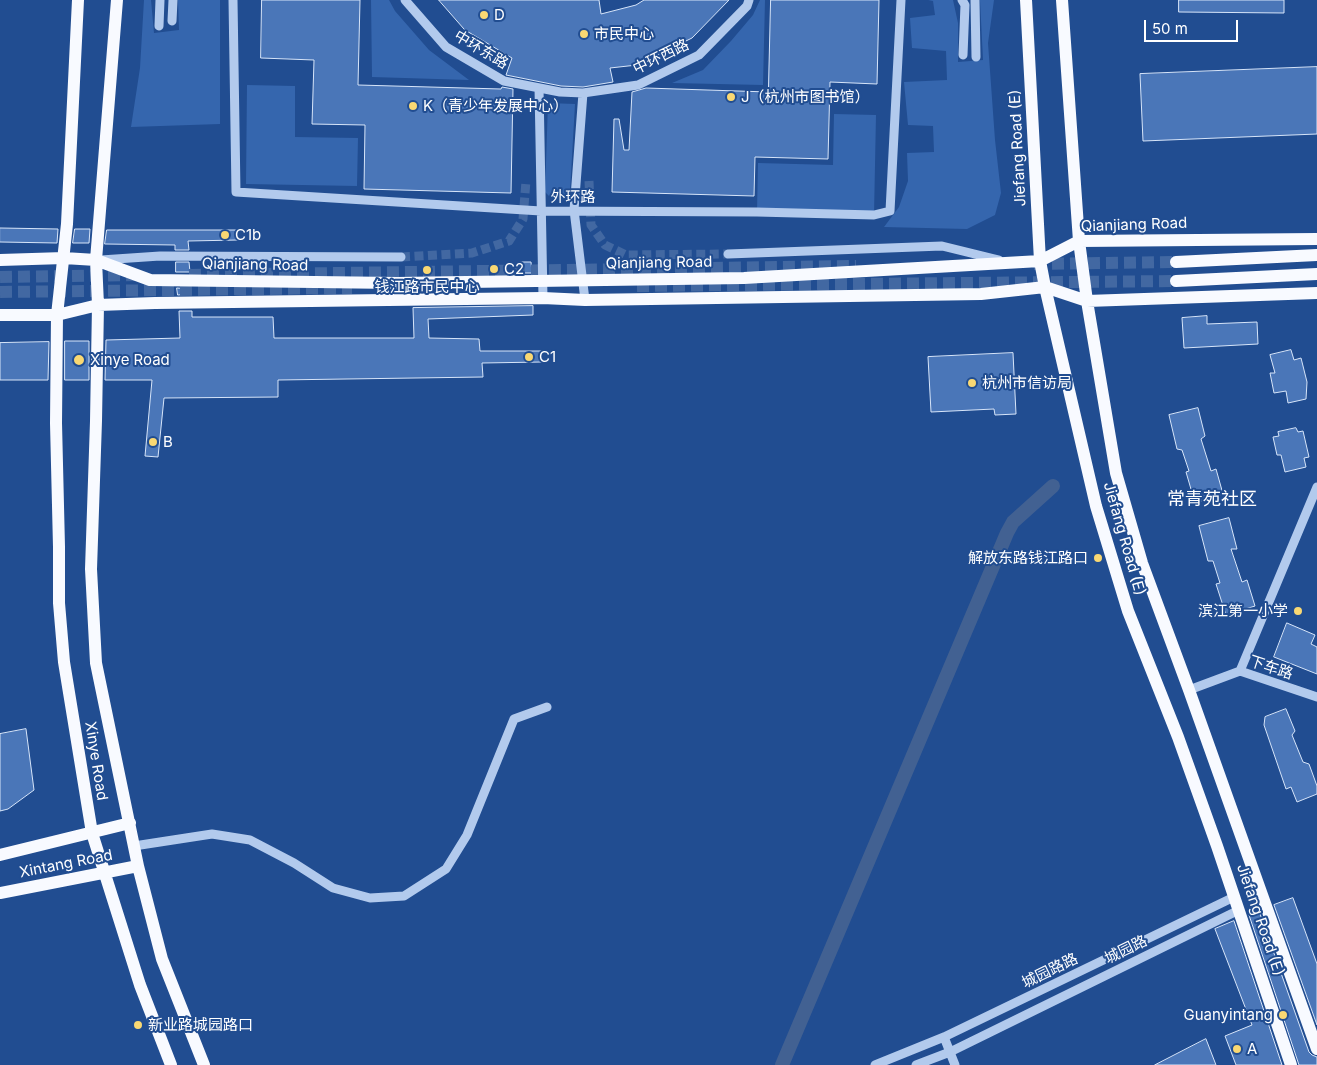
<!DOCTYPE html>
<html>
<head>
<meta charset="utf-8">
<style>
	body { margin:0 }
	#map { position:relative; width:1317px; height:1065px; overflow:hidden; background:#214d91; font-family:Inter,sans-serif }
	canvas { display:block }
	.scale { position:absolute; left:1144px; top:20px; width:94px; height:22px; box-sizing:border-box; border:2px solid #fff; border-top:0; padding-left:6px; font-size:15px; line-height:18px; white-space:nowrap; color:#fff; -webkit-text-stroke:4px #214d91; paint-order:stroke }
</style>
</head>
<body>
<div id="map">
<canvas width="1317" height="1065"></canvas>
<div class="scale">50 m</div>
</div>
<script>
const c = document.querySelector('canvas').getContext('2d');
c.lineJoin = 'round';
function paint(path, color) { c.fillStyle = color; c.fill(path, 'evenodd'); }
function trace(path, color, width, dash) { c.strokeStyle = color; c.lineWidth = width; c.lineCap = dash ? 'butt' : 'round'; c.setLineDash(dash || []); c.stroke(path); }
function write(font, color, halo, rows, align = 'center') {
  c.font = font + ' Inter,"Noto Sans SC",sans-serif'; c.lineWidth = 4; c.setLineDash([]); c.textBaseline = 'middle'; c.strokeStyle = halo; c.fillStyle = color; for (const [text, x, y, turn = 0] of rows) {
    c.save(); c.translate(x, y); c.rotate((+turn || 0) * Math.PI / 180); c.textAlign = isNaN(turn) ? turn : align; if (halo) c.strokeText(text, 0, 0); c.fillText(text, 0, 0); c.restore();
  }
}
const green = new Path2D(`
	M 144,0 L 151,0 L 154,33 L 179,30 L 178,0 L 220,0 L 220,124 L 131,127 L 140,68 Z
	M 371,0 L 389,0 L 395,11 L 429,50 L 469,80 L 372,77 Z
	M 760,0 L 765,0 L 763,85 L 672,83 L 703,70 L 731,41 L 753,15 Z
	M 928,0 L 953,0 L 958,23 L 958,62 L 983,60 L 980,0 L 994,0 L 988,43 L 995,140 L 1001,193 L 995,215 L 967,229 L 884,227 L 899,207 L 908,181 L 907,153 L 934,152 L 933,126 L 908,125 L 904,82 L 947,80 L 946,51 L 912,48 L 910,18 L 935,15 L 933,1 Z
	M 247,85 L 295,86 L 295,137 L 358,138 L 357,186 L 246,184 Z
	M 548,103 L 575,104 L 570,192 L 563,199 L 553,200 L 545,192 Z
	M 834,114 L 876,115 L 874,215 L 757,212 L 758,163 L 833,165 Z`);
const canal = new Path2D(`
	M 782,1065 L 1007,533 L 1013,522 L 1053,486`);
const building = new Path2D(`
	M 262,0 L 360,0 L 358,85 L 501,89 L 502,87 L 513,89 L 511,193 L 364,189 L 365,125 L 312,124 L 314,60 L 261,58 Z
	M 439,0 L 599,0 L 601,14 L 636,5 L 644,0 L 729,0 L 692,38 L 637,65 L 610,68 L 613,82 L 583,87 L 561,86 L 506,75 L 512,58 L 465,30 Z
	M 771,0 L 879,0 L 877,84 L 830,82 L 828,159 L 755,157 L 754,196 L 612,192 L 614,119 L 619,119 L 624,150 L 629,150 L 632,92 L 646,88 L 768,92 Z
	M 1179,0 L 1284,0 L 1284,13 L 1179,12 Z
	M 1317,67 L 1317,134 L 1143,141 L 1140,74 Z
	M 0,228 L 58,229 L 57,243 L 0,242 Z
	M 75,229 L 90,229 L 89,243 L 73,243 Z
	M 107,230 L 238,230 L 238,240 L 188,241 L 189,250 L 175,250 L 175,245 L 105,244 Z
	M 176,262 L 189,262 L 190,272 L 176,272 Z
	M 520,262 L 531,262 L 532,273 L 521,273 Z
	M 177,288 L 191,289 L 191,294 L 178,295 Z
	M 533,306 L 533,315 L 428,319 L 429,338 L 479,339 L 480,351 L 542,351 L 542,362 L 482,363 L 483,377 L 278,380 L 278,397 L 164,398 L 158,457 L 145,456 L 152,380 L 105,380 L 106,340 L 180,338 L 179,311 L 192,311 L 192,317 L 273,317 L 274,338 L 414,338 L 413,308 Z
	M 1207,316 L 1207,324 L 1257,322 L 1258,344 L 1184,348 L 1182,318 Z
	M 65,341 L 89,341 L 89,380 L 65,380 Z
	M 49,342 L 48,380 L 0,380 L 0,343 Z
	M 1291,350 L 1294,360 L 1301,358 L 1307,382 L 1306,399 L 1288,403 L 1286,391 L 1274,393 L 1270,373 L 1275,373 L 1270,355 Z
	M 1013,353 L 1016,414 L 995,415 L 994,409 L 931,412 L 928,357 Z
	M 1198,408 L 1205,436 L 1201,439 L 1211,471 L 1216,469 L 1223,494 L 1195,503 L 1186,472 L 1189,471 L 1182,450 L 1177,449 L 1169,415 Z
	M 1296,428 L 1298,432 L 1303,431 L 1309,457 L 1304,458 L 1306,467 L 1285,472 L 1281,455 L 1277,455 L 1273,437 L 1279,436 L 1278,432 Z
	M 1229,518 L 1237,549 L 1231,549 L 1242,582 L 1247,580 L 1255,606 L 1226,615 L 1216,584 L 1220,583 L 1213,561 L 1208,561 L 1199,526 Z
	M 1287,623 L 1315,635 L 1311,644 L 1317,647 L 1317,674 L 1274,657 Z
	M 1286,709 L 1295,731 L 1292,735 L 1303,762 L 1309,764 L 1317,786 L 1317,794 L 1297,802 L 1291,787 L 1286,789 L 1264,725 L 1265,717 Z
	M 26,729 L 34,790 L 8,809 L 0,811 L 0,734 Z
	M 1293,898 L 1317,964 L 1317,1025 L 1274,905 Z
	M 1259,911 L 1309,1052 L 1312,1055 L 1317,1057 L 1317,1065 L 1299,1065 L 1249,915 Z
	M 1234,921 L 1282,1065 L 1236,1065 L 1225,1036 L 1252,1025 L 1215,929 Z
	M 1206,1039 L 1216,1065 L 1155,1065 Z`);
const minorTunnel = new Path2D(`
	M 589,181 L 591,225 L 605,245 L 626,255 L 728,254
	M 401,257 L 472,253 L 509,241 L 523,219 L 526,181`);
const majorTunnel = new Path2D(`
	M 1034,264 L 1176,262
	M 189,275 L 856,266
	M 0,277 L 136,275
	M 637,286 L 1176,281
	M 0,292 L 352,288`);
const minor = new Path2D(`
	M 233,0 L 236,192 L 541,211 L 757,212 L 874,215 L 890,211 L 901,0
	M 405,0 L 446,47 L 504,81 L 560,92 L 583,93 L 638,85 L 699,55 L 747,6 L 749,0
	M 962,0 L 965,5 L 963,55
	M 975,0 L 976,57
	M 172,21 L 173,0
	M 159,26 L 160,0
	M 539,88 L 543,298
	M 583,93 L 574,210 L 585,300
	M 728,254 L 942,246 L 999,260
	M 101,260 L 160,256 L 401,257
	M 1240,671 L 1317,487
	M 1189,690 L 1240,671 L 1317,697
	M 134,846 L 212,834 L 250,840 L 294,863 L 333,888 L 370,898 L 404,896 L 446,869 L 467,835 L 514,719 L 547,707
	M 944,1037 L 955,1065
	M 875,1065 L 944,1037 L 1234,897
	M 916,1065 L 950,1052 L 1239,910`);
const major = new Path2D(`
	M 78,0 L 67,224 L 57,315 L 56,423 L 59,547 L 59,603 L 64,662 L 92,833 L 140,985 L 171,1065
	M 117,0 L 96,260 L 98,305 L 96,421 L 91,569 L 96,663 L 138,866 L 162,959 L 204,1065
	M 1026,0 L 1040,261 L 1045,287 L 1096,506 L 1128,611 L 1178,737 L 1217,846 L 1291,1065
	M 1062,0 L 1079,241 L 1087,301 L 1116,473 L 1142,563 L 1189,690 L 1317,1049
	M 0,260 L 64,258 L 96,260 L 150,280 L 397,283 L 744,278 L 1040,261 L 1079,241 L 1317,239
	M 1176,262 L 1317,255
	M 1176,281 L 1317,274
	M 0,315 L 57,315 L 98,305 L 155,303 L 543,298 L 585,300 L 981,294 L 1045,287 L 1087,301 L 1317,293
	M 0,855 L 130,823
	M 0,893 L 138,866`);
const markers = [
	[484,15,5,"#f9d873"],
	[584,34,5,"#f9d873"],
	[731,97,5,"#f9d873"],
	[413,106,5,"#f9d873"],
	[225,235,5,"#f9d873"],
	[494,269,5,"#f9d873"],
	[427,270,5,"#f9d873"],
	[529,357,5,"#f9d873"],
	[79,360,6,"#f9d873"],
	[972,383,5,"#f9d873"],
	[153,442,5,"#f9d873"],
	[1098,558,5,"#f9d873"],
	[1298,611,5,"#f9d873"],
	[1283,1015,5,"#f9d873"],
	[138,1025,5,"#f9d873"],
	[1237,1049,5,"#f9d873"]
];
const poiNames = [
	["D",494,15],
	["市民中心",594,34],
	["J（杭州市图书馆）",741,97],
	["K（青少年发展中心）",423,106],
	["C1b",235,235],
	["C2",504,269],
	["钱江路市民中心",427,287,"center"],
	["C1",539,357],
	["Xinye Road",90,360],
	["杭州市信访局",982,383],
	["B",163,442],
	["解放东路钱江路口",1088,558,"right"],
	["滨江第一小学",1288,611,"right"],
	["Guanyintang",1273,1015,"right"],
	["新业路城园路口",148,1025],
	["A",1247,1049]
];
const streetNames = [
	["中环东路",481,50,31],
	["中环西路",661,57,-26],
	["Jiefang Road (E)",1018,148,-93],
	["外环路",573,197],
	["Qianjiang Road",1134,225,-2],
	["Qianjiang Road",659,263,-1],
	["Qianjiang Road",255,265,1],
	["Jiefang Road (E)",1124,539,74],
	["下车路",1271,668,18],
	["Xinye Road",96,761,81],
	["Xintang Road",66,864,-11],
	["Jiefang Road (E)",1260,920,71],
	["城园路",1126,950,-26],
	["城园路路",1050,971,-26]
];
const quarterNames = [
	["常青苑社区",1212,500]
];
paint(green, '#3566ae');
trace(canal, '#426192', 14);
paint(building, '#4a76b8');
trace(building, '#d7e5f9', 1);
trace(minorTunnel, '#4268a2', 9, [9, 4.5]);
trace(majorTunnel, '#4268a2', 12, [12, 6]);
trace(minor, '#b2caed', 9);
trace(major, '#f8faff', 12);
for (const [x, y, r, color] of markers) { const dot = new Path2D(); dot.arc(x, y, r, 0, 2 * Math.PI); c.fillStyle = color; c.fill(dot); trace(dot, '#214d91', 2); }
write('15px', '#fff', '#214d91', poiNames, 'left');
write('15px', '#fff', '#214d91', streetNames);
write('18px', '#fff', '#214d91', quarterNames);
</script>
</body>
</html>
